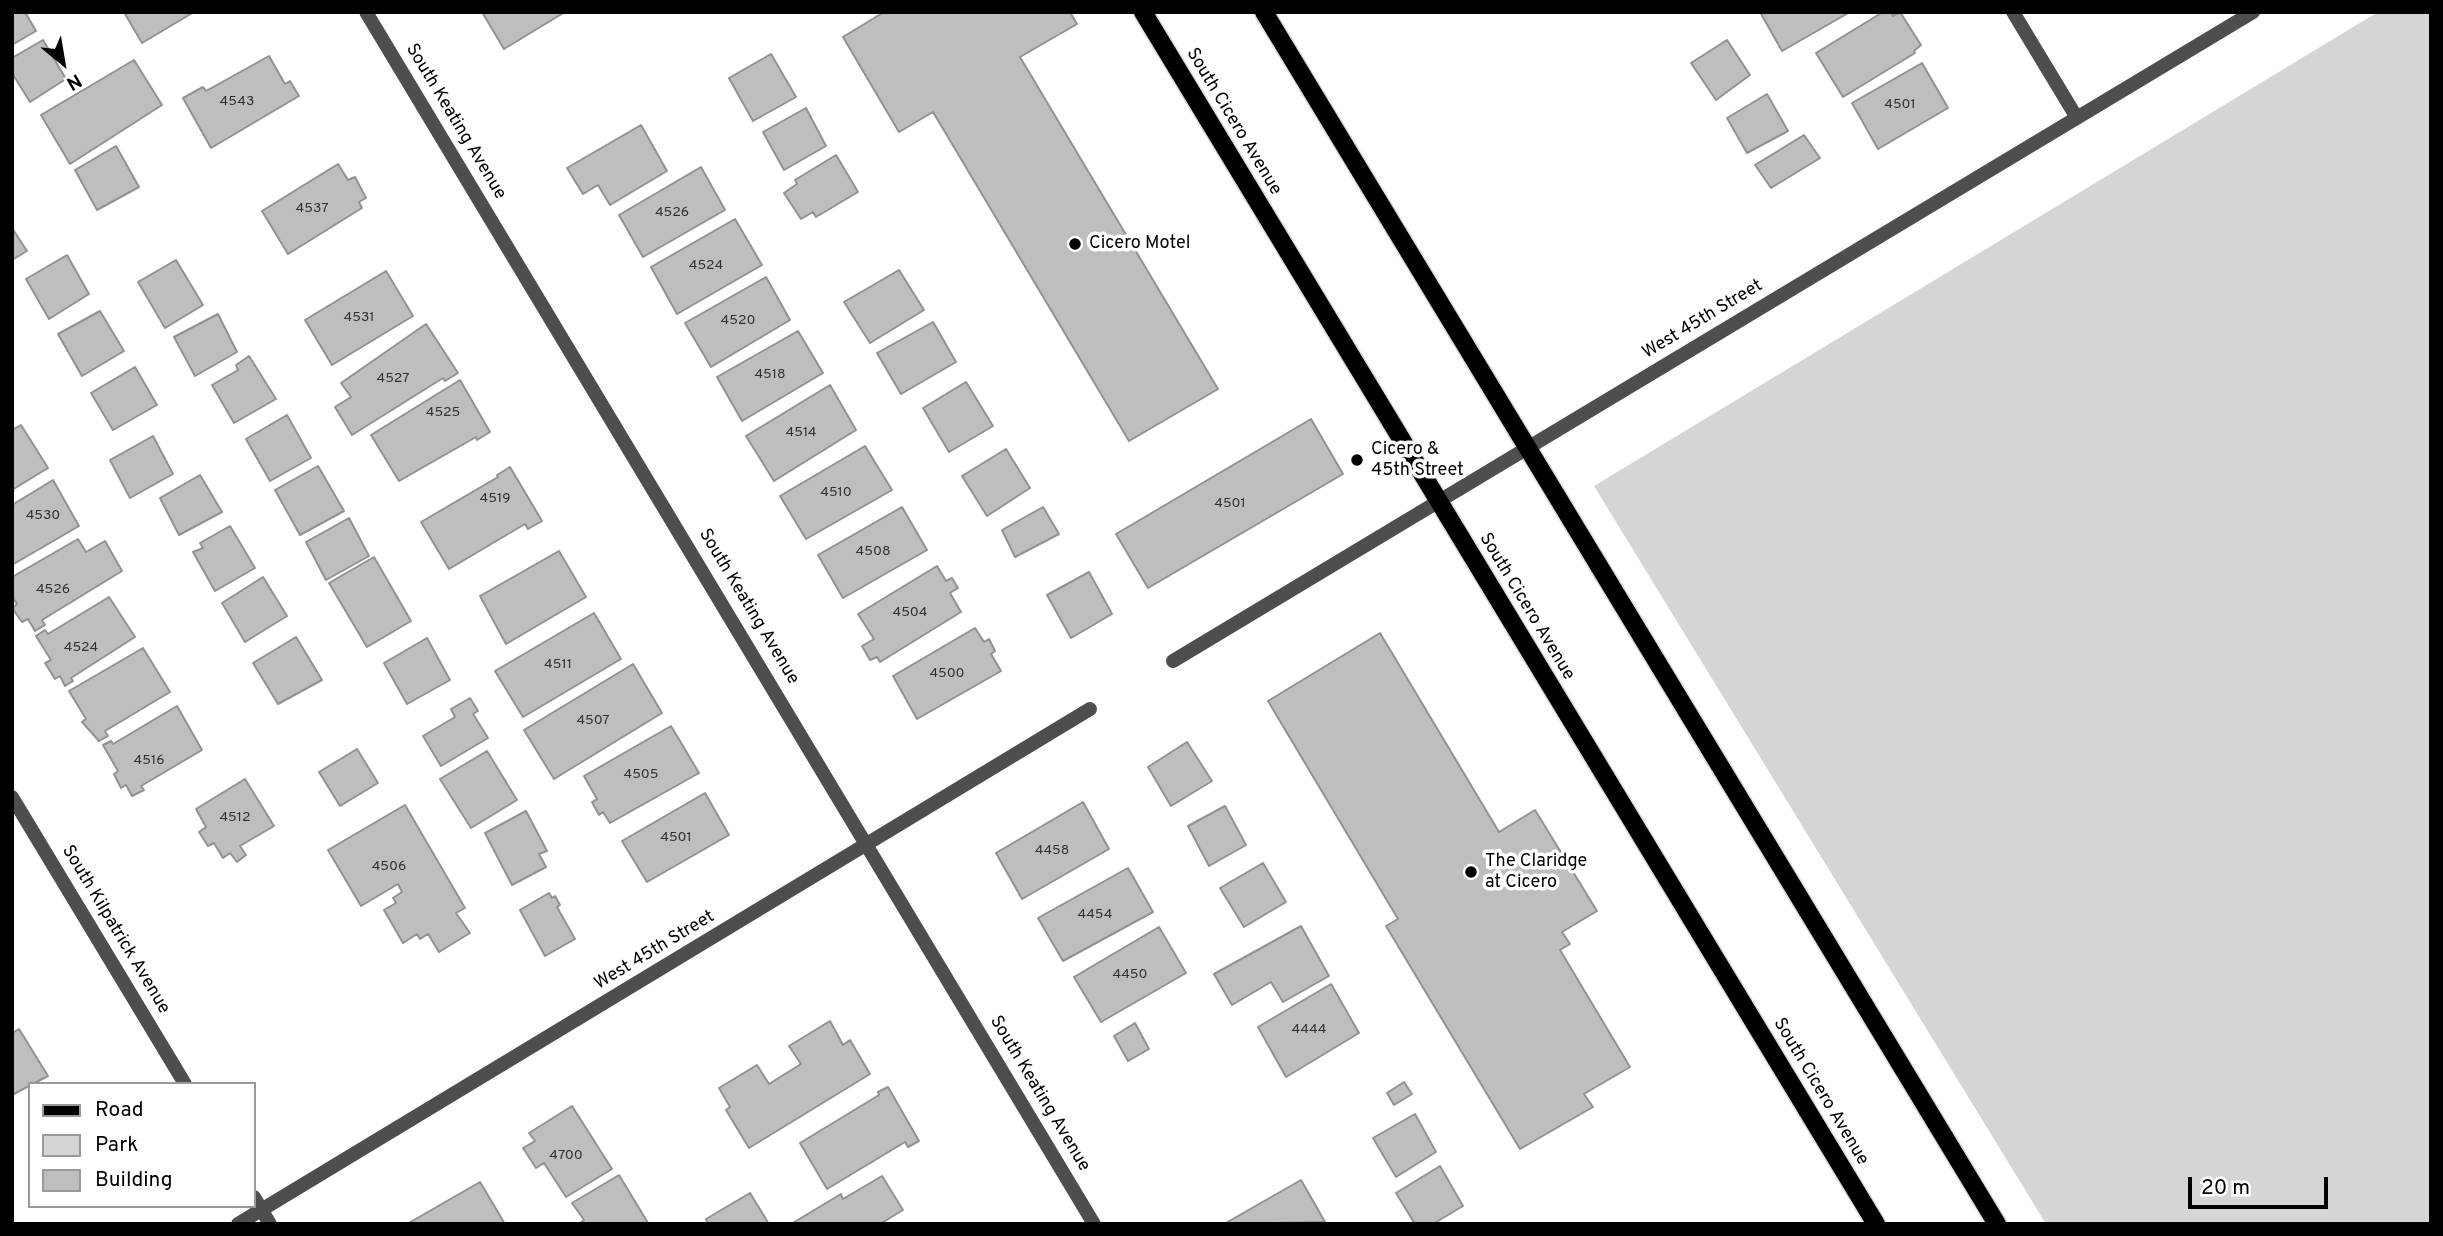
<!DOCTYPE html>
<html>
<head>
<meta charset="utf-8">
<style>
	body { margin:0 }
	#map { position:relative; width:2443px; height:1236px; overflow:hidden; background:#fff; font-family:Overpass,sans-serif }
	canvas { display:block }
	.frame { position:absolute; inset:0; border:14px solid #000; pointer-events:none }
	.legend { position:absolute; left:28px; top:1082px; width:228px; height:126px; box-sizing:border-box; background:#fff; border:2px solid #999; margin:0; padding:9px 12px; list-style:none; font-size:21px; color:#000 }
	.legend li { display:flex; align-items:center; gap:14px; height:35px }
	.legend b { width:35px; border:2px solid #999 }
	.north { position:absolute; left:28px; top:28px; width:70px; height:70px; -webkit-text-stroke:5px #fff; paint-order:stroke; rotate:150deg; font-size:19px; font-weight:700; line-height:28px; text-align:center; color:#000 }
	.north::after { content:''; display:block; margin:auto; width:24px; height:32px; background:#000; clip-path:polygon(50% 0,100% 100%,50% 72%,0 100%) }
	.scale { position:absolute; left:2188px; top:1177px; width:140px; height:32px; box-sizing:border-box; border:4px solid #000; border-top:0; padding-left:9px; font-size:21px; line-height:24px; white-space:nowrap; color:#000; -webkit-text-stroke:5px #fff; paint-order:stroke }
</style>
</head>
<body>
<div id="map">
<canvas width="2443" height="1236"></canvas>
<div class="frame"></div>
<ul class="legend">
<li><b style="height:9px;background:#000"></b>Road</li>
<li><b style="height:19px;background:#d5d5d5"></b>Park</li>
<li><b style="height:19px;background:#bebebe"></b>Building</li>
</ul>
<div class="north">N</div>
<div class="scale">20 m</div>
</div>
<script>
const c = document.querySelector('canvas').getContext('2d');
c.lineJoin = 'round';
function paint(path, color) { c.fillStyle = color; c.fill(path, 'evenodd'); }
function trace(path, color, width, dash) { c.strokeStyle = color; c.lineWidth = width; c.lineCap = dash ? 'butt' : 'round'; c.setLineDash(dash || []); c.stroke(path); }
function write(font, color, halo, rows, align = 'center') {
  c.font = font + ' Overpass,sans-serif'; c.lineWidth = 7; c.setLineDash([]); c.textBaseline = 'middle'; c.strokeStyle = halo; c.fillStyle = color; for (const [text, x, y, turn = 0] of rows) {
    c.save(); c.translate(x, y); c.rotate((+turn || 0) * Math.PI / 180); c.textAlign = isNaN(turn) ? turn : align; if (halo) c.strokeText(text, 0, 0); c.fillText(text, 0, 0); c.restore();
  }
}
const green = new Path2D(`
	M 2378,12 L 2431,12 L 2431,1224 L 2046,1224 L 1594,486 Z`);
const building = new Path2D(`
	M 12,12 L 25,12 L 36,31 L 12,45 Z
	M 124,12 L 194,12 L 142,43 Z
	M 482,12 L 565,12 L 504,49 Z
	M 884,12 L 1070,12 L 1077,24 L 1020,57 L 1218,389 L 1129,441 L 933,112 L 899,132 L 843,37 Z
	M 1760,12 L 1850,12 L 1782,51 Z
	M 1883,12 L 1891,12 L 1893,16 L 1900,12 L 1921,45 L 1914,51 L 1915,53 L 1843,97 L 1816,53 Z
	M 43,40 L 66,79 L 30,102 L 12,73 L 12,58 Z
	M 1727,40 L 1750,75 L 1716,100 L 1691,63 Z
	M 771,54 L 796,97 L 753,121 L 729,78 Z
	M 269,56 L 285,84 L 290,81 L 299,96 L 211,148 L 183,98 L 203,87 L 206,91 Z
	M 134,60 L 162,105 L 70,164 L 41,115 Z
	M 1922,63 L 1948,108 L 1878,149 L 1852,103 Z
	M 1767,94 L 1788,131 L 1747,153 L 1727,118 Z
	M 806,108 L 826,146 L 784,170 L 763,132 Z
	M 641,125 L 667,171 L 610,205 L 598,185 L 583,194 L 567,168 Z
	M 1804,135 L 1820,158 L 1771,188 L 1755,165 Z
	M 116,146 L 139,187 L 97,210 L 75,170 Z
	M 836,155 L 858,192 L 816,217 L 813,212 L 801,219 L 784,193 L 797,184 L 795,180 Z
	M 338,164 L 348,180 L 355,177 L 366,198 L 359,202 L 362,208 L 288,254 L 262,211 Z
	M 701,167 L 725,210 L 643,257 L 619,215 Z
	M 735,219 L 762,265 L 677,314 L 651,267 Z
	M 12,228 L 27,251 L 12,260 Z
	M 67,255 L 89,294 L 49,319 L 26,279 Z
	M 176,260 L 203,305 L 165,328 L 138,282 Z
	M 899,270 L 924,310 L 870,343 L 844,302 Z
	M 386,271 L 413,316 L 332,365 L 305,320 Z
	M 766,277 L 790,320 L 711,367 L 685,323 Z
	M 100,311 L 124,351 L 82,376 L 58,334 Z
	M 218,314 L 237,352 L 195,376 L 174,337 Z
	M 933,322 L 956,362 L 901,394 L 877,353 Z
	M 426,324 L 458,373 L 445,381 L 443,378 L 352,435 L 335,407 L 351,397 L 341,383 Z
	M 798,331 L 823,373 L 742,421 L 717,377 Z
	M 249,356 L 276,399 L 234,423 L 212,385 L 238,370 L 236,365 Z
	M 135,367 L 157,405 L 113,430 L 91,393 Z
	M 460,380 L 490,432 L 477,440 L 476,437 L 399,481 L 371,435 Z
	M 966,382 L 993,426 L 949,452 L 923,408 Z
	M 830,385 L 856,430 L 774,481 L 746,436 Z
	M 287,415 L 311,458 L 270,481 L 246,439 Z
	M 1311,419 L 1343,474 L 1148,588 L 1116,534 Z
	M 21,425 L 48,468 L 12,490 L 12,430 Z
	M 153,436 L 173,474 L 130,498 L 110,460 Z
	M 865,446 L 892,490 L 806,539 L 780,496 Z
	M 1006,449 L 1030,488 L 987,516 L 962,476 Z
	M 318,466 L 344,511 L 300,535 L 275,490 Z
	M 510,467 L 542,521 L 528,529 L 525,524 L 449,569 L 421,522 L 498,477 L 497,475 Z
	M 200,475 L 222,512 L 179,535 L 160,498 Z
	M 53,480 L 79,526 L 12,565 L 12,505 Z
	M 902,507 L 927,550 L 843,598 L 818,555 Z
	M 1043,507 L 1059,534 L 1015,557 L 1002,530 Z
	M 349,518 L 369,556 L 326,580 L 306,542 Z
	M 230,526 L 255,568 L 215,591 L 193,552 L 203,548 L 200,543 Z
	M 78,539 L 86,552 L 105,541 L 122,571 L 42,620 L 45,625 L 35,631 L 28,619 L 22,622 L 12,608 L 17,604 L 12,596 L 12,577 Z
	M 559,551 L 586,597 L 506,644 L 480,596 Z
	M 374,557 L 411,621 L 367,647 L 329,583 Z
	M 937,566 L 946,581 L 952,578 L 958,588 L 950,593 L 961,612 L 880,662 L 877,657 L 870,660 L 862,646 L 874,639 L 858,614 Z
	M 1089,572 L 1112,614 L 1071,638 L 1047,595 Z
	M 263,577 L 287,616 L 245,642 L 222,603 Z
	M 109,597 L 135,637 L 71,678 L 73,681 L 65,686 L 60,676 L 55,679 L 45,663 L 51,660 L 36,636 L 45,630 L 48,634 Z
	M 594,613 L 621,659 L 523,717 L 495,671 Z
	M 975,628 L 984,642 L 989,639 L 995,651 L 991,654 L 1001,671 L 917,719 L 893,676 Z
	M 1380,633 L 1499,832 L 1535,810 L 1597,911 L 1562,932 L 1570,944 L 1560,950 L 1630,1067 L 1584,1094 L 1593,1107 L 1520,1149 L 1386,926 L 1398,919 L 1268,701 Z
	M 296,637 L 322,680 L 278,704 L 253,663 Z
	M 427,638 L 450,680 L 407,704 L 384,663 Z
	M 143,648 L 170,692 L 105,731 L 108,736 L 99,741 L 82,722 L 86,719 L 69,691 Z
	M 633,664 L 662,713 L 554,779 L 524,730 Z
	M 470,698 L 478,711 L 473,714 L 488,738 L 441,766 L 423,736 L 455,717 L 451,709 Z
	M 177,706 L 202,750 L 141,786 L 144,790 L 132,796 L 126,785 L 121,788 L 114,774 L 118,771 L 103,745 L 111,741 L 113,744 Z
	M 671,726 L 699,773 L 610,823 L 603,812 L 599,815 L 592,802 L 597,799 L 584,776 Z
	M 1187,742 L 1212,781 L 1171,806 L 1148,767 Z
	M 357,749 L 378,783 L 340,806 L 319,772 Z
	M 487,751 L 517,800 L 471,828 L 440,779 Z
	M 245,779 L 274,826 L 240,846 L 246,855 L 237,862 L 230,853 L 223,858 L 214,843 L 208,846 L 199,832 L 206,827 L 196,809 Z
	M 705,793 L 729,835 L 647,882 L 622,841 Z
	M 1083,802 L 1109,849 L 1022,899 L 996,853 Z
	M 405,805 L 465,908 L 456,913 L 470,933 L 439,952 L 428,934 L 420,939 L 417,934 L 403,943 L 384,910 L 396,903 L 393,898 L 402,892 L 398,884 L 361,906 L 328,850 Z
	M 1225,806 L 1246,845 L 1209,866 L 1188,826 Z
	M 526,811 L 547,851 L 539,854 L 546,867 L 512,885 L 485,833 Z
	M 1263,863 L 1286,902 L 1244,927 L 1220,888 Z
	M 1128,868 L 1153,912 L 1063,961 L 1038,918 Z
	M 549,893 L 552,898 L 555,896 L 560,905 L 557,907 L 575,939 L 545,956 L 520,910 Z
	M 1301,926 L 1329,976 L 1283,1002 L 1271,982 L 1232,1005 L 1214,974 Z
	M 1159,927 L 1186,973 L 1101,1022 L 1074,977 Z
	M 1331,984 L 1359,1033 L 1286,1077 L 1258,1027 Z
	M 830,1021 L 843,1045 L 850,1040 L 870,1074 L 749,1148 L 726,1110 L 730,1107 L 719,1088 L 757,1065 L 769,1084 L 801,1064 L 789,1046 Z
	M 1135,1023 L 1149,1049 L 1128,1061 L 1114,1036 Z
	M 19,1029 L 48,1076 L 12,1095 L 12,1033 Z
	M 1404,1082 L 1412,1094 L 1394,1105 L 1387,1093 Z
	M 888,1087 L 919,1141 L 908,1147 L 905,1142 L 827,1189 L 800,1143 L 879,1095 L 878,1092 Z
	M 572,1106 L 612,1169 L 566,1197 L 544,1163 L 536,1168 L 523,1148 L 535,1141 L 529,1133 Z
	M 1415,1114 L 1436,1152 L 1396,1177 L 1373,1138 Z
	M 1440,1166 L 1463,1206 L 1433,1224 L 1415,1224 L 1396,1193 Z
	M 619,1175 L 648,1223 L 579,1224 L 584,1220 L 572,1203 Z
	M 882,1176 L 903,1210 L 880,1224 L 791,1224 L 841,1194 L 843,1199 Z
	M 1301,1180 L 1325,1222 L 1224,1224 Z
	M 480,1182 L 505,1224 L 407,1224 Z
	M 750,1193 L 769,1224 L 708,1224 L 706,1219 Z`);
const minor = new Path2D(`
	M 366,12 L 1094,1224
	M 2013,12 L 2077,118
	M 1173,661 L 2253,12
	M 12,797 L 185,1084
	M 254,1197 L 270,1224
	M 238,1224 L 1090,709`);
const primary = new Path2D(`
	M 1143,12 L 1876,1224
	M 1264,12 L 1997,1224`);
const markers = [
	[1075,244,7,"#000"],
	[1357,460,7,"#000"],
	[1471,872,7,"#000"]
];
const numberNames = [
	["4543",237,102],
	["4501",1900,105],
	["4537",312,209],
	["4526",672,213],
	["4524",706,266],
	["4531",359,318],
	["4520",738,321],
	["4518",770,375],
	["4527",393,379],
	["4525",443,413],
	["4514",801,433],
	["4510",836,493],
	["4519",495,499],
	["4501",1230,504],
	["4530",43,516],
	["4508",873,552],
	["4526",53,590],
	["4504",910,613],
	["4524",81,648],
	["4511",558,665],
	["4500",947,674],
	["4507",593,721],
	["4516",149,761],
	["4505",641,775],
	["4512",235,818],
	["4501",676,838],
	["4458",1052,851],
	["4506",389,867],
	["4454",1095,915],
	["4450",1130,975],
	["4444",1309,1030],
	["4700",566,1156]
];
const streetNames = [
	["South Keating Avenue",455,122,59],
	["South Cicero Avenue",1233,122,59],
	["West 45th Street",1703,320,-31],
	["South Keating Avenue",748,607,59],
	["South Cicero Avenue",1526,607,59],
	["South Kilpatrick Avenue",115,930,59],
	["West 45th Street",655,951,-31],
	["South Cicero Avenue",1820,1092,59],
	["South Keating Avenue",1039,1094,59]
];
const poiNames = [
	["Cicero Motel",1089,244],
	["Cicero &",1371,450],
	["45th Street",1371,471],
	["The Claridge",1485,862],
	["at Cicero",1485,883]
];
paint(green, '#d5d5d5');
paint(building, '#bebebe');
trace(building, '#929292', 2);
trace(primary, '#dbdbdb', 21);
trace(minor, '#4e4e4e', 14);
trace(primary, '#000', 18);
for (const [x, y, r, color] of markers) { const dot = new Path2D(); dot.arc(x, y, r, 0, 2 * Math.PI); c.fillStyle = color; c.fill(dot); trace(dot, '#fff', 2.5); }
write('14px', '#303030', null, numberNames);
write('18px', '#000', '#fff', streetNames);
write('18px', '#000', '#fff', poiNames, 'left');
</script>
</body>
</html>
